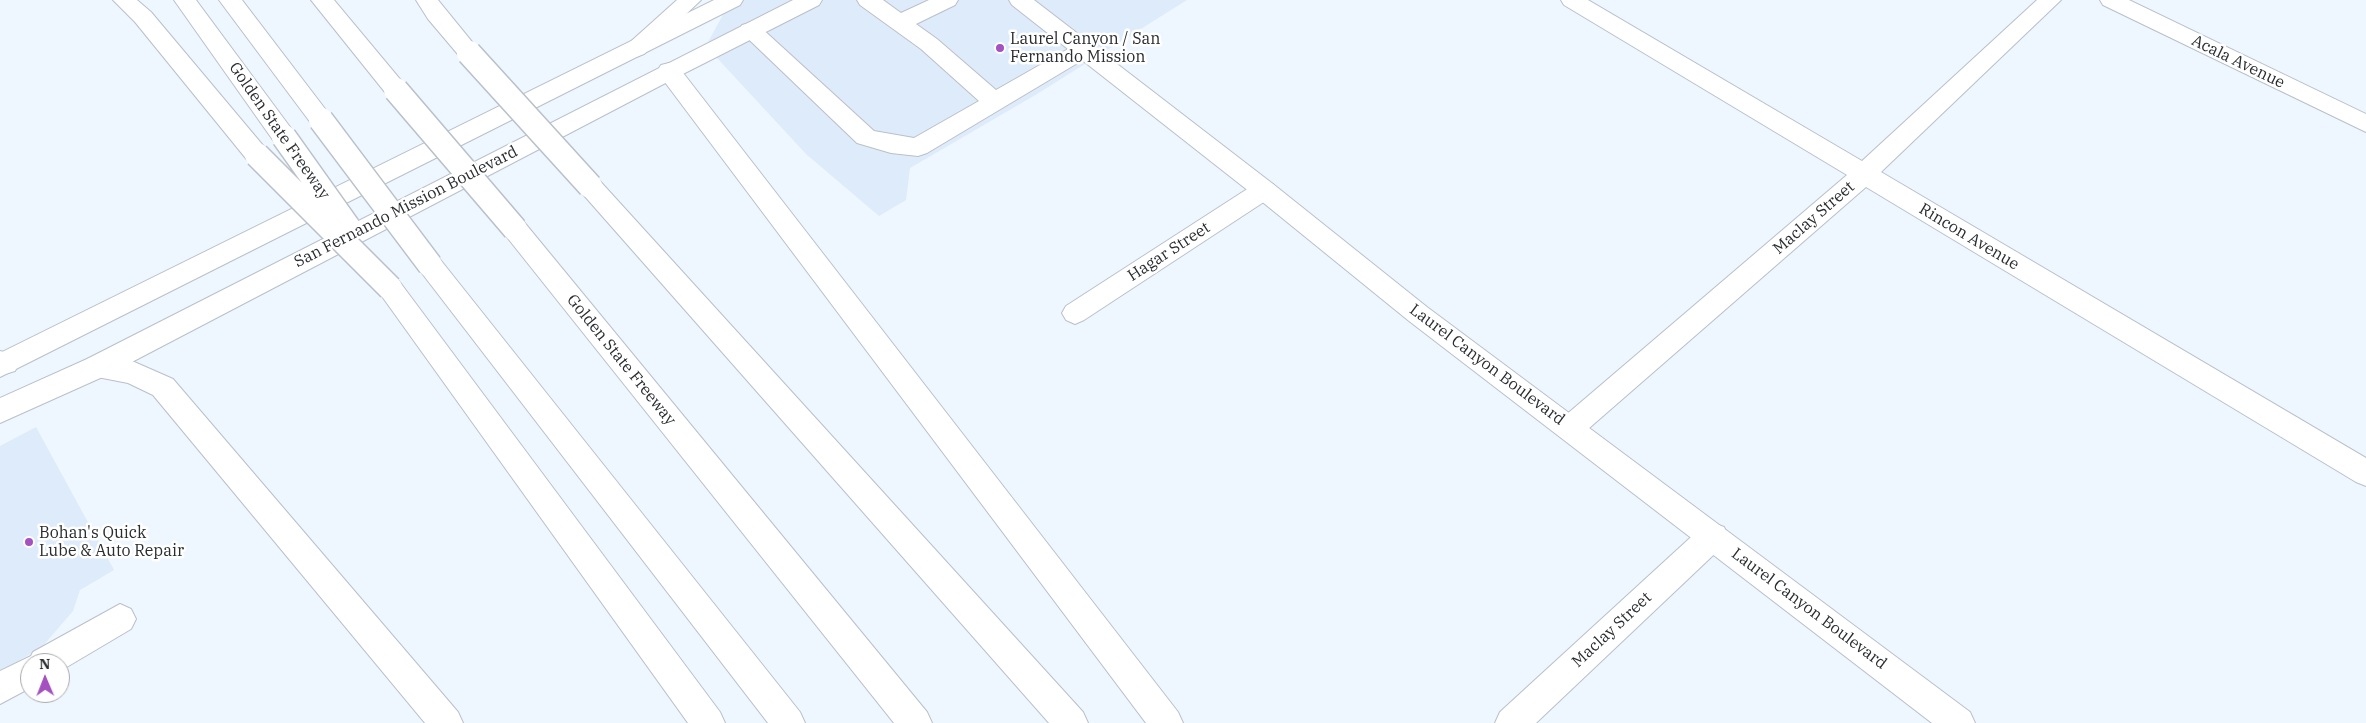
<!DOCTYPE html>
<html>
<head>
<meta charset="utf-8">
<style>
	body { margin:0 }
	#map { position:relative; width:2366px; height:723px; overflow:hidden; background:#eef6ff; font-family:"IBM Plex Serif",serif }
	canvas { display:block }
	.north { position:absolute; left:20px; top:653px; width:50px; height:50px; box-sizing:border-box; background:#fff; border:1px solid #aaabac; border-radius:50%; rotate:359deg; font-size:14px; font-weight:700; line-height:20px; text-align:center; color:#2a2d30 }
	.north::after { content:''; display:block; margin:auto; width:18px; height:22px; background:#a551c0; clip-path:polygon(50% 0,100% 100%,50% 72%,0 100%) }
</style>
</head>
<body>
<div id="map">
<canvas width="2366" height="723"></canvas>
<div class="north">N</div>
</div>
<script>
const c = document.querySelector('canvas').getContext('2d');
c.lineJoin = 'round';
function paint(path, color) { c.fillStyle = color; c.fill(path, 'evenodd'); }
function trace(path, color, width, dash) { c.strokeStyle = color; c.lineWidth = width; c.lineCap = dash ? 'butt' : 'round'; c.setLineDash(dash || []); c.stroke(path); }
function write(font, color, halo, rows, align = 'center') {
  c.font = font + ' "IBM Plex Serif",serif'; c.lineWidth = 5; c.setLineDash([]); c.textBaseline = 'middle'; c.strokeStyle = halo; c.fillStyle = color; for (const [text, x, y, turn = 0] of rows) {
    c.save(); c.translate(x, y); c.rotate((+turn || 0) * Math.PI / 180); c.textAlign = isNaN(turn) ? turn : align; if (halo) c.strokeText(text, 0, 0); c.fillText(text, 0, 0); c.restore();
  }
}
const built = new Path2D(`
	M 731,0 L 1187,0 L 1037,94 L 910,168 L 906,200 L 879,216 L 806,154 L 706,46 Z
	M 36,427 L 114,570 L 80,590 L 73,611 L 42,647 L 0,672 L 0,446 Z`);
const minor = new Path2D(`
	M 857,0 L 883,0 L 901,13 L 929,0 L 958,0 L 955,5 L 916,24 L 937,39 L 996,90 L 1075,45 L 1083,42 L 1091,45 L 1094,50 L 1091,55 L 927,153 L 918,156 L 891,153 L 857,143 L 739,30 L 742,25 L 750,23 L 758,25 L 874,131 L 914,138 L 979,101 L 921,49 L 860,5 Z
	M 1561,0 L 1588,0 L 1862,161 L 2037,0 L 2061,0 L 1881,172 L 2366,458 L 2366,486 L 2356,482 L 1866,187 L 1580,436 L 1570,440 L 1560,436 L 1556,428 L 1560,420 L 1847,175 L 1564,5 Z
	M 2100,0 L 2129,0 L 2366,114 L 2366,132 L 2103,5 Z
	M 1264,181 L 1273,184 L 1276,190 L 1273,196 L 1084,320 L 1075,324 L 1066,320 L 1062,313 L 1066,306 L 1255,184 Z
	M 1713,523 L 1724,527 L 1728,536 L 1724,545 L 1536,723 L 1495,723 L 1500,712 L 1702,527 Z
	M 120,604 L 131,609 L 136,619 L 131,629 L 60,671 L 60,663 L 30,663 L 30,688 L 0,704 L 0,671 L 31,656 L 33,652 Z`);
const major = new Path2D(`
	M 714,0 L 743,0 L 740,5 L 0,377 L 0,353 Z
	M 793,0 L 822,0 L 819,5 L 677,77 L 107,375 L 0,423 L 0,398 L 87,359 Z
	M 1009,0 L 1034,0 L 1273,184 L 1427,307 L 1970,712 L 1975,723 L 1932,723 L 1409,321 L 1255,196 L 1012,5 Z`);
const highway = new Path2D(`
	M 113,0 L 137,0 L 151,12 L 266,149 L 269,155 L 266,161 L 257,164 L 248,161 L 135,22 Z
	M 174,0 L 196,0 L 293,131 L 296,137 L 293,143 L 284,146 L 275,143 Z
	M 219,0 L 242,0 L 329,114 L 333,120 L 329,126 L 321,128 L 313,126 Z
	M 311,0 L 334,0 L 404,84 L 408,90 L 404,96 L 396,98 L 388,96 Z
	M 416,0 L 438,0 L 477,48 L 480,53 L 477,58 L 469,61 L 461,58 L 428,19 Z
	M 677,0 L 701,0 L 644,54 L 636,57 L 628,54 L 625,49 L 628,44 Z
	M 669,63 L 677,65 L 1178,712 L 1183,723 L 1146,723 L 661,77 L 657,71 L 661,65 Z
	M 590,177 L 599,180 L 1083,712 L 1088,723 L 1049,723 L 581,192 L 578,186 L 581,180 Z
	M 515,219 L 524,222 L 927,712 L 932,723 L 894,723 L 506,236 L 502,229 L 506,222 Z
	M 430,255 L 439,258 L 800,712 L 805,723 L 768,723 L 421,272 L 417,265 L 421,258 Z
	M 390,278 L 399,281 L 720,712 L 725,723 L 688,723 L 381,295 L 377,288 L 381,281 Z
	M 0,351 L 15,355 L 19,363 L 15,371 L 5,374 L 0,373 Z
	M 97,356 L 132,361 L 173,379 L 458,712 L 463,723 L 425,723 L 153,395 L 128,383 L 87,375 L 83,367 L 87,359 Z`);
const highwayBridge = new Path2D(`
	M 469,53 L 590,186
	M 396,90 L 515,229
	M 321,120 L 430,265
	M 284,137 L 348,227
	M 257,155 L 390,288`);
const markers = [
	[1000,48,5,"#a551c0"],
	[29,542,5,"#a551c0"]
];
const poiNames = [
	["Laurel Canyon / San",1010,39],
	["Fernando Mission",1010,57],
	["Bohan's Quick",39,533],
	["Lube & Auto Repair",39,551]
];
const streetNames = [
	["Acala Avenue",2238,62,26],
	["Golden State Freeway",279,131,55],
	["San Fernando Mission Boulevard",406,207,-27],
	["Maclay Street",1814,218,-41],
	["Rincon Avenue",1969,237,31],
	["Hagar Street",1169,252,-33],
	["Golden State Freeway",621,360,51],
	["Laurel Canyon Boulevard",1487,365,37],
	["Laurel Canyon Boulevard",1809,609,37],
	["Maclay Street",1612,630,-43]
];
paint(built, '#deebfa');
trace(minor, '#b9c0c9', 2);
trace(major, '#b9c0c9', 2);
trace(highway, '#b9c0c9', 2);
paint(minor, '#fff');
paint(major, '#fff');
paint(highway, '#fff');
trace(highwayBridge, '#b9c0c9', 27, []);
trace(highwayBridge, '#fff', 24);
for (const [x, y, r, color] of markers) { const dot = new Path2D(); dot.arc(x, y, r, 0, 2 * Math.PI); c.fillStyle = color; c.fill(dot); trace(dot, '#fff', 2); }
write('16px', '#2a2d30', '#fff', poiNames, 'left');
write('16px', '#2a2d30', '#fff', streetNames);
</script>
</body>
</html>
